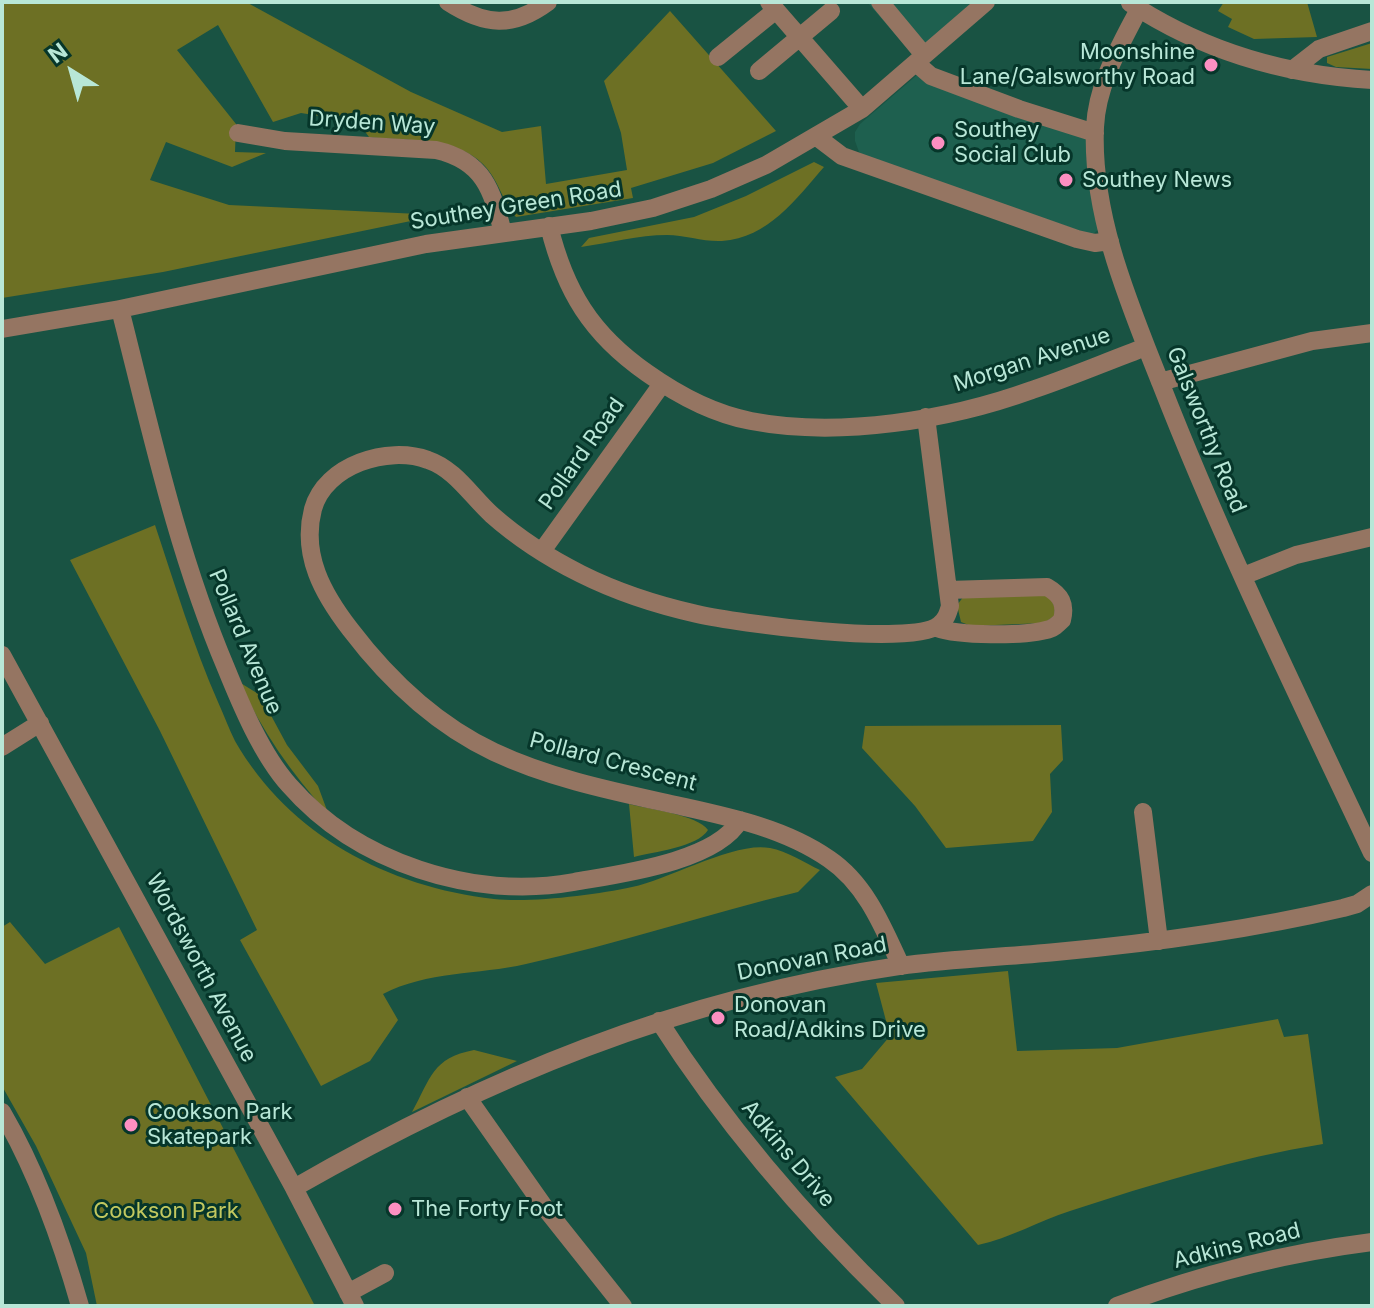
<!DOCTYPE html>
<html>
<head>
<meta charset="utf-8">
<style>
	body { margin:0 }
	#map { position:relative; width:1374px; height:1308px; overflow:hidden; background:#195343; font-family:Inter,sans-serif }
	canvas { display:block }
	.frame { position:absolute; inset:0; border:4px solid #b8e7d7; pointer-events:none }
	.north { position:absolute; left:32px; top:32px; width:80px; height:80px; -webkit-text-stroke:6px #06362a; paint-order:stroke; rotate:323deg; font-size:22px; font-weight:700; line-height:32px; text-align:center; color:#b8e7d7 }
	.north::after { content:''; display:block; margin:auto; width:28px; height:36px; background:#b8e7d7; clip-path:polygon(50% 0,100% 100%,50% 72%,0 100%) }
</style>
</head>
<body>
<div id="map">
<canvas width="1374" height="1308"></canvas>
<div class="frame"></div>
<div class="north">N</div>
</div>
<script>
const c = document.querySelector('canvas').getContext('2d');
c.lineJoin = 'round';
function paint(path, color) { c.fillStyle = color; c.fill(path, 'evenodd'); }
function trace(path, color, width, dash) { c.strokeStyle = color; c.lineWidth = width; c.lineCap = dash ? 'butt' : 'round'; c.setLineDash(dash || []); c.stroke(path); }
function write(font, color, halo, rows, align = 'center') {
  c.font = font + ' Inter,sans-serif'; c.lineWidth = 6; c.setLineDash([]); c.textBaseline = 'middle'; c.strokeStyle = halo; c.fillStyle = color; for (const [text, x, y, turn = 0] of rows) {
    c.save(); c.translate(x, y); c.rotate((+turn || 0) * Math.PI / 180); c.textAlign = isNaN(turn) ? turn : align; if (halo) c.strokeText(text, 0, 0); c.fillText(text, 0, 0); c.restore();
  }
}
const built = new Path2D(`
	M 867,2 L 972,2 L 913,55 Z
	M 917,75 L 1090,134 L 1100,228 L 1092,235 L 864,157 L 859,152 L 855,141 L 855,132 L 860,124 Z`);
const green = new Path2D(`
	M 2,2 L 246,2 L 411,92 L 502,132 L 541,126 L 546,184 L 627,170 L 621,133 L 604,81 L 670,11 L 776,131 L 713,163 L 631,188 L 633,198 L 516,217 C 502,201 499,180 483,164 C 456,137 405,141 369,137 L 358,122 L 301,113 L 273,122 L 218,25 L 177,50 L 236,124 L 235,152 L 266,153 L 232,167 L 166,142 L 150,180 L 229,205 L 440,215 L 163,272 L 2,298 Z
	M 1224,2 L 1307,2 L 1317,37 L 1254,39 L 1228,27 L 1232,19 L 1218,11 Z
	M 1372,43 L 1372,69 L 1336,67 L 1327,63 L 1327,57 Z
	M 814,162 L 824,167 C 796,199 768,238 722,241 C 704,242 685,235 667,235 C 639,235 609,243 581,247 L 589,238 L 694,217 L 746,196 Z
	M 155,525 C 175,585 193,645 218,702 C 224,715 229,729 235,741 C 289,835 388,887 494,899 C 531,903 595,895 632,887 C 670,879 735,841 770,848 C 787,851 805,863 820,870 L 798,892 C 707,914 617,944 526,964 C 478,975 427,971 383,994 L 398,1020 L 370,1061 L 321,1086 L 240,940 L 257,930 L 160,731 L 70,560 Z
	M 1041,593 L 1051,599 L 1055,608 L 1054,616 L 1044,623 L 971,626 L 961,622 L 957,605 L 964,596 Z
	M 239,682 L 260,695 L 287,745 L 318,786 L 328,813 C 291,774 262,730 239,682 Z
	M 1061,725 L 1063,760 L 1050,774 L 1052,812 L 1033,841 L 946,848 L 915,806 L 862,748 L 865,726 Z
	M 629,804 C 648,809 698,815 708,830 C 698,847 653,852 634,857 Z
	M 10,922 L 45,964 L 119,927 L 315,1306 L 97,1306 L 86,1253 L 36,1146 L 2,1086 L 2,927 Z
	M 1008,971 L 1017,1051 L 1117,1048 L 1278,1019 L 1284,1037 L 1308,1034 L 1323,1144 C 1237,1158 1153,1184 1070,1211 C 1039,1221 1010,1238 978,1245 L 835,1077 L 862,1069 L 890,1036 L 876,983 Z
	M 474,1050 L 517,1061 L 412,1112 C 431,1078 432,1058 474,1050 Z`);
const minor = new Path2D(`
	M 448,2 C 485,26 513,28 548,2
	M 769,2 L 862,109
	M 880,2 L 924,55
	M 1130,3 C 1203,51 1285,75 1372,80
	M 1139,9 C 1120,46 1097,84 1095,127 C 1091,215 1129,303 1161,384 C 1223,543 1299,698 1372,853
	M 718,57 L 776,10
	M 916,63 L 931,76 L 1019,109 L 1095,133
	M 1292,70 L 1319,49 L 1372,31
	M 759,71 L 831,11
	M 238,133 L 285,141 L 436,150 C 484,161 492,190 503,233
	M 817,137 L 842,156 L 1077,239 L 1095,243 L 1110,241
	M 549,226 C 565,291 591,334 647,373 C 678,395 714,414 751,421 C 839,438 949,420 1032,390 C 1071,377 1108,361 1146,347
	M 120,309 C 151,431 177,552 226,668 C 241,705 262,755 289,785 C 357,863 473,900 574,882 C 619,874 716,862 740,820
	M 2,329 L 120,309 L 426,244 L 591,221 L 653,208 L 711,189 L 766,165 L 862,109 L 986,2
	M 1160,382 L 1312,341 L 1372,333
	M 542,551 L 662,384
	M 1243,576 L 1296,555 L 1372,537
	M 937,628 C 959,636 1023,636 1046,630 C 1053,629 1058,624 1062,620 C 1066,604 1061,595 1047,587 L 948,590
	M 2,655 L 294,1188 L 355,1306
	M 2,747 L 40,723
	M 1143,812 L 1159,941
	M 901,966 C 883,927 866,884 829,859 C 783,827 725,816 671,804 C 612,791 549,778 494,752 C 437,725 388,679 350,629 C 323,594 301,555 313,509 C 325,465 388,445 428,460 C 455,469 471,496 492,515 C 518,538 549,558 581,574 C 617,592 657,605 697,614 C 736,623 911,647 939,625 C 946,620 948,613 950,606 L 926,417
	M 659,1021 C 726,1126 806,1219 896,1306
	M 467,1097 L 545,1208 L 623,1306
	M 2,1112 C 37,1172 61,1239 80,1306
	M 294,1188 C 486,1078 678,998 899,966 C 951,959 1004,957 1056,952 C 1153,943 1249,930 1343,908 L 1357,904 L 1372,894
	M 348,1293 L 385,1273
	M 1117,1306 C 1199,1275 1285,1253 1372,1242`);
const markers = [
	[1211,65,8,"#fc8fc1"],
	[938,143,8,"#fc8fc1"],
	[1066,180,8,"#fc8fc1"],
	[718,1018,8,"#fc8fc1"],
	[131,1125,8,"#fc8fc1"],
	[395,1209,8,"#fc8fc1"]
];
const poiNames = [
	["Moonshine",1195,52,"right"],
	["Lane/Galsworthy Road",1195,77,"right"],
	["Southey",954,130],
	["Social Club",954,155],
	["Southey News",1082,180],
	["Donovan",734,1005],
	["Road/Adkins Drive",734,1030],
	["Cookson Park",147,1112],
	["Skatepark",147,1137],
	["The Forty Foot",411,1209]
];
const streetNames = [
	["Dryden Way",372,123,4],
	["Southey Green Road",516,206,-9],
	["Morgan Avenue",1032,360,-18],
	["Galsworthy Road",1206,430,68],
	["Pollard Road",582,454,-55],
	["Pollard Avenue",245,642,67],
	["Pollard Crescent",613,762,15],
	["Donovan Road",812,959,-11],
	["Wordsworth Avenue",201,968,62],
	["Adkins Drive",788,1154,50],
	["Adkins Road",1237,1246,-14]
];
const parkNames = [
	["Cookson Park",166,1211]
];
paint(built, '#1e604f');
paint(green, '#6d7024');
trace(minor, '#957562', 18);
for (const [x, y, r, color] of markers) { const dot = new Path2D(); dot.arc(x, y, r, 0, 2 * Math.PI); c.fillStyle = color; c.fill(dot); trace(dot, '#06362a', 3); }
write('22px', '#b8e7d7', '#06362a', poiNames, 'left');
write('22px', '#b8e7d7', '#06362a', streetNames);
write('22px', '#c2c85f', '#06362a', parkNames);
</script>
</body>
</html>
